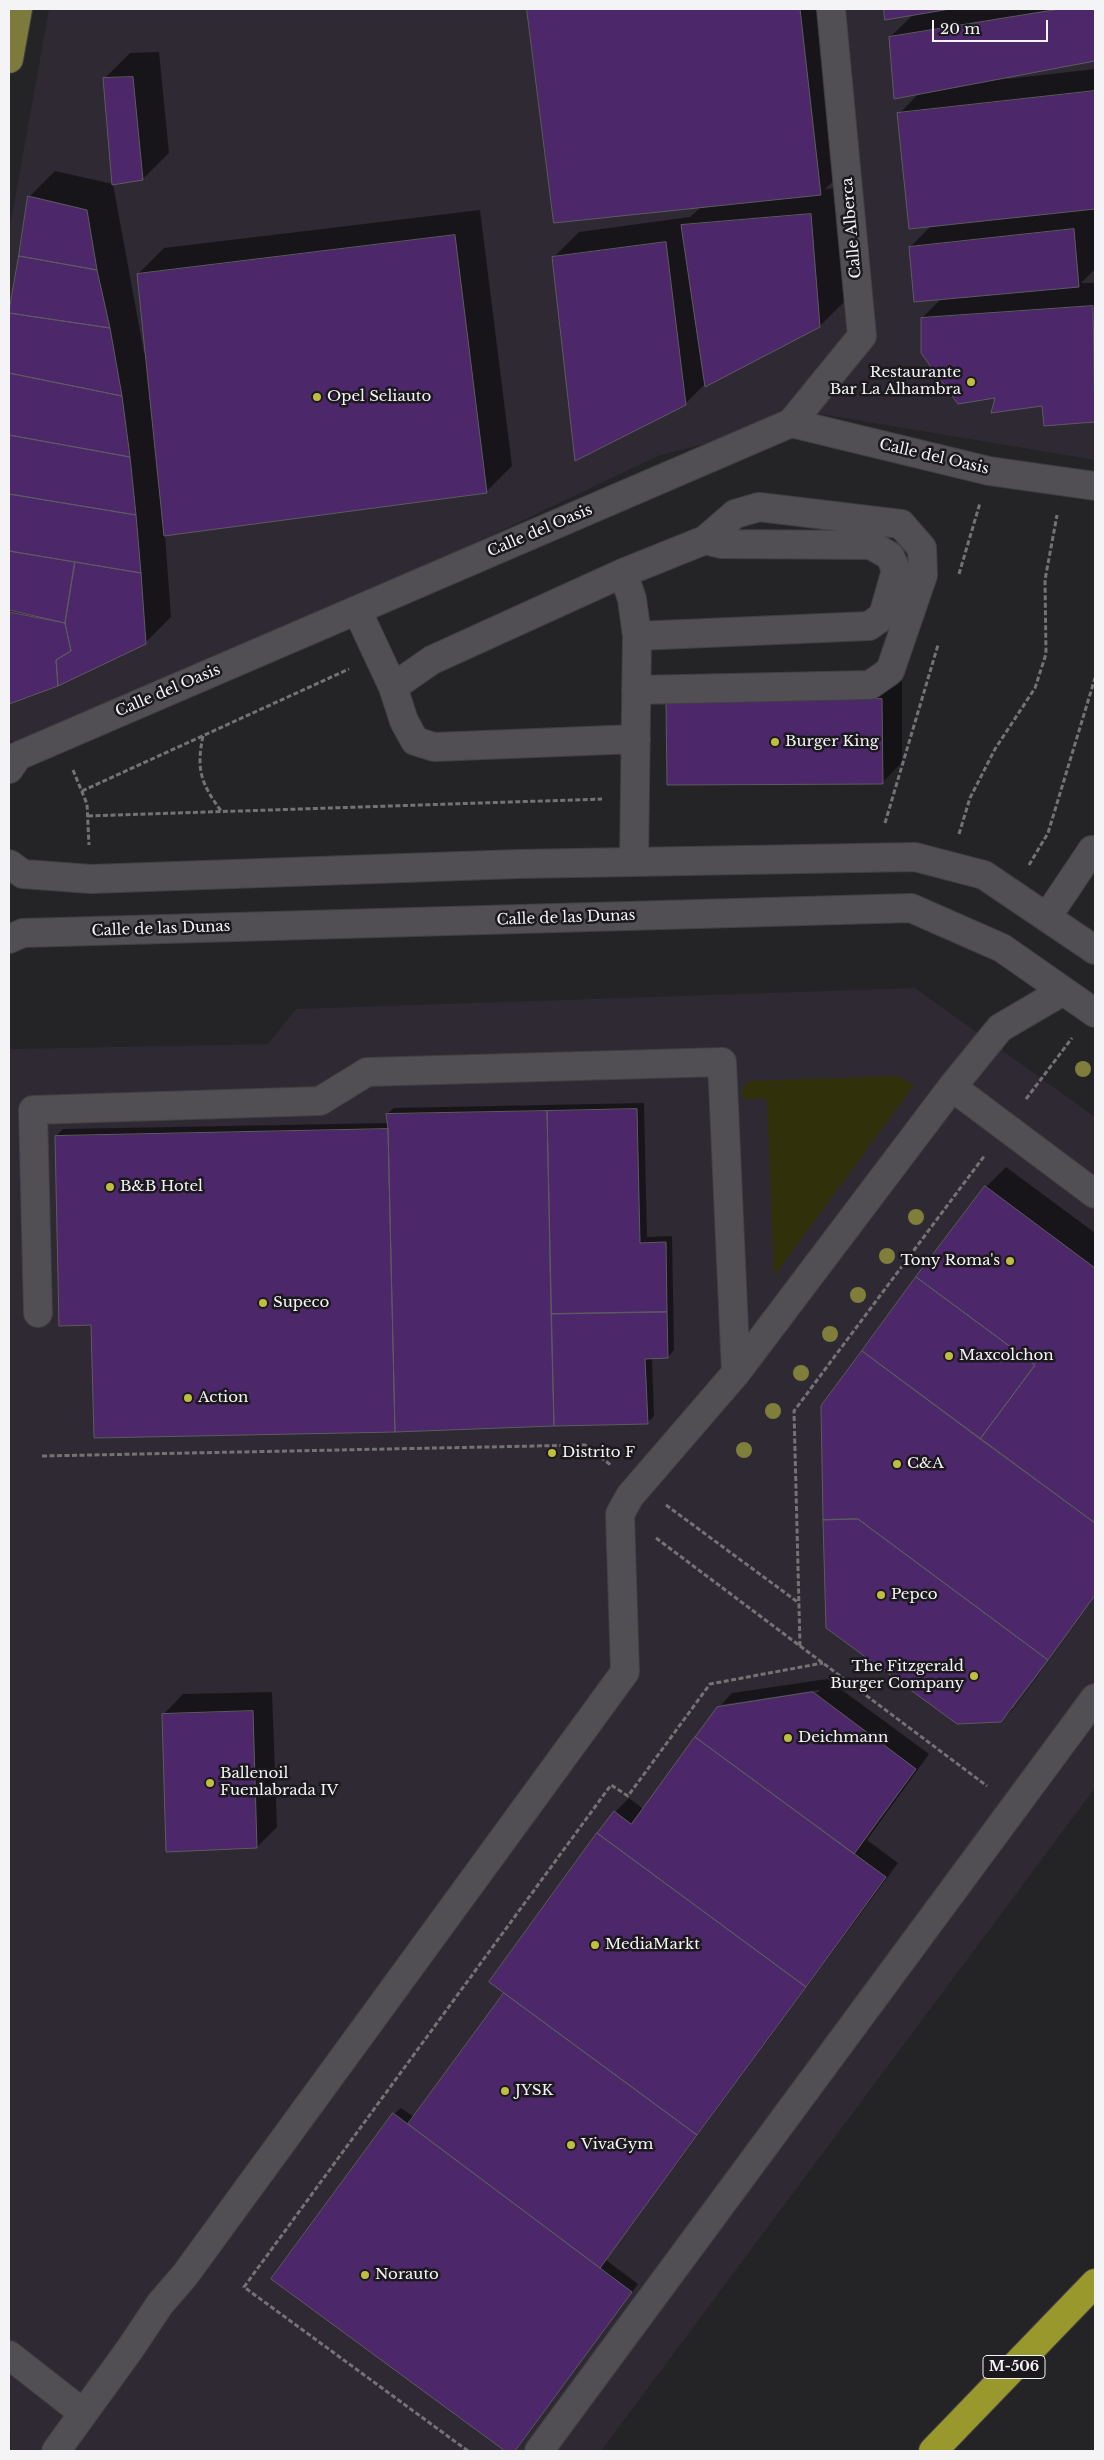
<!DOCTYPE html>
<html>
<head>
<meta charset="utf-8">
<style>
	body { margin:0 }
	#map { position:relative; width:1104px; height:2460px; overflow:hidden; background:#242326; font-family:"Libre Baskerville",serif }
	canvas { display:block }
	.frame { position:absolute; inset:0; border:10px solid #f4f3f5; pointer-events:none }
	.scale { position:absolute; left:932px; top:20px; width:116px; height:22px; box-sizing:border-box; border:2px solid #f4f3f5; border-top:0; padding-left:6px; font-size:15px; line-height:18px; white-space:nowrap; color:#f4f3f5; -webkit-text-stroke:4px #1b191d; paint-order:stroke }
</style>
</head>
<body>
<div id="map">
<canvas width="1104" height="2460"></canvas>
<div class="frame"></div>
<div class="scale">20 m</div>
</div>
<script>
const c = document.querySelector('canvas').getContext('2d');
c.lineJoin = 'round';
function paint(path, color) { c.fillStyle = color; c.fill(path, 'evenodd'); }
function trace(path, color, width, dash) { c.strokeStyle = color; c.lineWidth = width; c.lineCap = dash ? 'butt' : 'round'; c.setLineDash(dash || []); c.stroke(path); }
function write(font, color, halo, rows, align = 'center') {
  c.font = font + ' "Libre Baskerville",serif'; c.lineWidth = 5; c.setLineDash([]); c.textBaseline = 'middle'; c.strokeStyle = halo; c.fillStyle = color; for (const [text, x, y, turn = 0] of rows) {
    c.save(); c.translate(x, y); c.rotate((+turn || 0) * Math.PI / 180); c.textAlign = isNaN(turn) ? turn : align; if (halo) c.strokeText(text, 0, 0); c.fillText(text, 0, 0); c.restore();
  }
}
const built = new Path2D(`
	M 49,9 L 1095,9 L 1095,460 L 820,414 L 658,456 L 41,750 L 9,740 L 9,232 Z
	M 915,988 L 1095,1117 L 1095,1788 L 601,2451 L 11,2451 L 9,2381 L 9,1049 L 268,1044 L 296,1009 Z`);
const green = new Path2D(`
	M 898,1076 L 914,1085 L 774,1276 L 767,1099 L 742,1099 L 742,1088 L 749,1081 Z`);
const shadow = new Path2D(`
	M 528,9 L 828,9 L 847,168 L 825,189 L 836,188 L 846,300 L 820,326 L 706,383 L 685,404 L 554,257 L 579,232 L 690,217 L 701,207 L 555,222 Z
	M 886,9 L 1095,9 L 1095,60 L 1007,77 L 1007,79 L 1095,69 L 1095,269 L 1081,283 L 1095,283 L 1095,420 L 1045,425 L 1043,404 L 997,396 L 922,318 L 942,298 L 910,247 L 932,225 L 899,114 L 919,93 L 890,37 L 914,14 L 886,19 Z
	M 159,52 L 169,153 L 143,179 L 104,79 L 130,53 Z
	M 55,171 L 113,184 L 144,353 L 146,353 L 138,274 L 164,248 L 480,210 L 512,466 L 486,492 L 165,535 L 171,617 L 145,643 L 57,685 L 9,702 L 9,318 L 30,196 Z
	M 902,680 L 902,762 L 882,783 L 688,681 Z
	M 644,1103 L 647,1237 L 672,1236 L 674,1350 L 668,1357 L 652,1358 L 654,1416 L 647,1423 L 92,1324 L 56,1136 L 63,1129 L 389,1123 L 387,1114 L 394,1108 Z
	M 1006,1167 L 1095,1233 L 1095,1592 L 1009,1709 L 1013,1709 L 1095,1598 L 1015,1707 L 1001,1721 L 986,1187 Z
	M 827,1679 L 929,1754 L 867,1840 L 898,1863 L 606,2260 L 638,2284 L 518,2448 L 515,2451 L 507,2451 L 273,2279 L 394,2114 L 401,2108 L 414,2117 L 506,1992 L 615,1812 L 629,1798 L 643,1809 L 720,1705 L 720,1708 L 819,1692 L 819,1690 L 721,1705 L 732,1693 Z
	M 272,1692 L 277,1827 L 257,1847 L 163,1715 L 183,1694 Z`);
const building = new Path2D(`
	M 527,9 L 800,9 L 821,195 L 554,223 Z
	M 884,9 L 950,9 L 885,20 Z
	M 1060,9 L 1095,9 L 1095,61 L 894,99 L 889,37 Z
	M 133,77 L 143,180 L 112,185 L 103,78 Z
	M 1095,91 L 1095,209 L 909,229 L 897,113 Z
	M 28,196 L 87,210 L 97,270 L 19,256 Z
	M 811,214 L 820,327 L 705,387 L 681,225 Z
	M 1074,229 L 1079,287 L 914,302 L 909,247 Z
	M 455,235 L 487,493 L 164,536 L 137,274 Z
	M 666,242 L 686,405 L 575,461 L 552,257 Z
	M 19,256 L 97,270 L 110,328 L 9,313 Z
	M 1093,306 L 1095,425 L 1094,422 L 1044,426 L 1042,406 L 991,413 L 995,398 L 958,404 L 921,353 L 921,318 Z
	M 9,313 L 110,328 L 122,396 L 9,373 Z
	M 9,373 L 122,396 L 130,457 L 9,435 Z
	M 9,435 L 130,457 L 136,515 L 9,494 Z
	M 9,494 L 136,515 L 141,573 L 9,551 Z
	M 9,551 L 75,562 L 65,623 L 9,612 Z
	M 75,562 L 141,573 L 146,644 L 58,686 L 56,660 L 71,651 L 65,623 Z
	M 9,610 L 65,623 L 71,651 L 56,660 L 58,686 L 9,704 Z
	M 882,699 L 883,784 L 667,785 L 666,701 Z
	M 637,1109 L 640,1243 L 666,1242 L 667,1312 L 551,1314 L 547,1111 Z
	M 547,1111 L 554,1426 L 395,1432 L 388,1129 L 386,1114 Z
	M 388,1129 L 395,1432 L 94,1438 L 91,1325 L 59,1326 L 55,1136 Z
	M 985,1186 L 1095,1268 L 1095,1523 L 980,1439 L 1035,1365 L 916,1277 Z
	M 916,1277 L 1035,1365 L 980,1439 L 862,1351 Z
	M 667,1312 L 668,1358 L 645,1359 L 648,1424 L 554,1426 L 551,1314 Z
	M 862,1351 L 1095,1523 L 1095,1595 L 1048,1660 L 858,1519 L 823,1520 L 821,1406 Z
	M 858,1519 L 1048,1660 L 1001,1722 L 957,1724 L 826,1628 L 823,1520 Z
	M 813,1692 L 916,1769 L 854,1854 L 695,1737 L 717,1707 Z
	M 253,1711 L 257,1848 L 166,1852 L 162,1714 Z
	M 695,1737 L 886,1877 L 806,1987 L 597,1833 L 614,1811 L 631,1824 Z
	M 597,1833 L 806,1987 L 697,2135 L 489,1982 Z
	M 504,1993 L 697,2135 L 600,2268 L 408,2124 Z
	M 393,2113 L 632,2292 L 515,2451 L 505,2451 L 271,2279 Z`);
const path = new Path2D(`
	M 959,574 L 980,503
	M 203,736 C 196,770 201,783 221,811
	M 73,770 L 87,804 L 89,845
	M 82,791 L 349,669
	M 88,816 L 602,799
	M 885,823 L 938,645
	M 959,834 L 970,798 L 995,749 L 1035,688 L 1046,654 L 1045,580 L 1057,515
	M 1029,865 L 1048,833 L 1095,678
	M 1026,1099 L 1072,1038
	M 42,1456 L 585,1445 L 612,1466
	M 666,1505 L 799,1603
	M 656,1538 L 987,1786
	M 800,1646 L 794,1411 L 985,1155
	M 468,2451 L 244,2287 L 611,1785 L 628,1796 L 710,1684 L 823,1663`);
const minor = new Path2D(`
	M 791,423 L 862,336 L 831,9
	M 623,573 L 632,599 L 637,636 L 634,862
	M 357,610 L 393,687 L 404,721 L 415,741 L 434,747 L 636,739
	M 637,636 L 869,626 L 883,616 L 896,570 L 890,556 L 871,545 L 721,544 L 705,540
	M 393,687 L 432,660 L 623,573 L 705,540 L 735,514 L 759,507 L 901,524 L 922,548 L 923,575 L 890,671 L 870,685 L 636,690
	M 9,769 L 18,756 L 791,423 L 989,471 L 1095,486
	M 9,864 L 23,874 L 91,879 L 518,864 L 915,857 L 984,875 L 1095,950
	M 1047,917 L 1092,850
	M 9,939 L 23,933 L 911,908 L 1002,948 L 1095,1013
	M 952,1087 L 1095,1194
	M 38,1313 L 33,1110 L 320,1101 L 367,1072 L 722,1062 L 736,1373
	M 9,2355 L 83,2413
	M 56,2451 L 130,2349 L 160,2304 L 185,2275 L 625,1672 L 620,1514 L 630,1496 L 736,1373 L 952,1087 L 1000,1028 L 1063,991
	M 539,2451 L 1095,1698`);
const major = new Path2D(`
	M 9,59 L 18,9`);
const highway = new Path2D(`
	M 933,2451 L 1095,2283`);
const trees = [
	[1083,1069],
	[916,1217],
	[887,1256],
	[858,1295],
	[830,1334],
	[801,1373],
	[773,1411],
	[744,1450]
];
const markers = [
	[971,382,5,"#bfbe41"],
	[317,397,5,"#bfbe41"],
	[775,742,5,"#bfbe41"],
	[110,1187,5,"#bfbe41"],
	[1010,1261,5,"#bfbe41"],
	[263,1303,5,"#bfbe41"],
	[949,1356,5,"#bfbe41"],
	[188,1398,5,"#bfbe41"],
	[552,1453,5,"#bfbe41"],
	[897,1464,5,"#bfbe41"],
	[881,1595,5,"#bfbe41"],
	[974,1676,5,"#bfbe41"],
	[788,1738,5,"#bfbe41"],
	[210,1783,5,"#bfbe41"],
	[595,1945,5,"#bfbe41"],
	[505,2091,5,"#bfbe41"],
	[571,2145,5,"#bfbe41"],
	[365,2275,5,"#bfbe41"]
];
const shields = [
	[1014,2367,62]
];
const shieldNames = [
	["M-506",1014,2367]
];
const streetNames = [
	["Calle Alberca",852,228,-95],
	["Calle del Oasis",934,457,13],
	["Calle del Oasis",540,531,-23],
	["Calle del Oasis",168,691,-23],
	["Calle de las Dunas",566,918,-2],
	["Calle de las Dunas",161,929,-2]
];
const poiNames = [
	["Restaurante",961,373,"right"],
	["Bar La Alhambra",961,390,"right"],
	["Opel Seliauto",327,397],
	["Burger King",785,742],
	["B&B Hotel",120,1187],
	["Tony Roma's",1000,1261,"right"],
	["Supeco",273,1303],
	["Maxcolchon",959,1356],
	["Action",198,1398],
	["Distrito F",562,1453],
	["C&A",907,1464],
	["Pepco",891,1595],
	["The Fitzgerald",964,1667,"right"],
	["Burger Company",964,1684,"right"],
	["Deichmann",798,1738],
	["Ballenoil",220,1774],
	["Fuenlabrada IV",220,1791],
	["MediaMarkt",605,1945],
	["JYSK",515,2091],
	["VivaGym",581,2145],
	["Norauto",375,2275]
];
paint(built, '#2e2932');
paint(green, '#30300a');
paint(shadow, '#0007');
paint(building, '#4c276a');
trace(building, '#5d5b5f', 1);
trace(minor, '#413f42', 30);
trace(major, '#413f42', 30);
trace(highway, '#413f42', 30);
trace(path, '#737274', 3, [5, 2.5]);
trace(minor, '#514f53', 28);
trace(major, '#7c7b3c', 28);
trace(highway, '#98982c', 28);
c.fillStyle = '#7f7e3b';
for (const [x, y] of trees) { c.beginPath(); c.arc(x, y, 8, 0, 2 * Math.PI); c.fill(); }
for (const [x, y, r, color] of markers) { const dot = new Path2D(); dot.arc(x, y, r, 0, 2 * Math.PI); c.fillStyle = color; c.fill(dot); trace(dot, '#1b191d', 2); }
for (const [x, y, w] of shields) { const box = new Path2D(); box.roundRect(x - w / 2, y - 11.5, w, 23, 4); c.fillStyle = '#1b191d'; c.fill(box); trace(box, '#f4f3f5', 1); }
write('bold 14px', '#f4f3f5', null, shieldNames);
write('15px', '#f4f3f5', '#1b191d', streetNames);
write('15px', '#f4f3f5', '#1b191d', poiNames, 'left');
</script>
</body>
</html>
